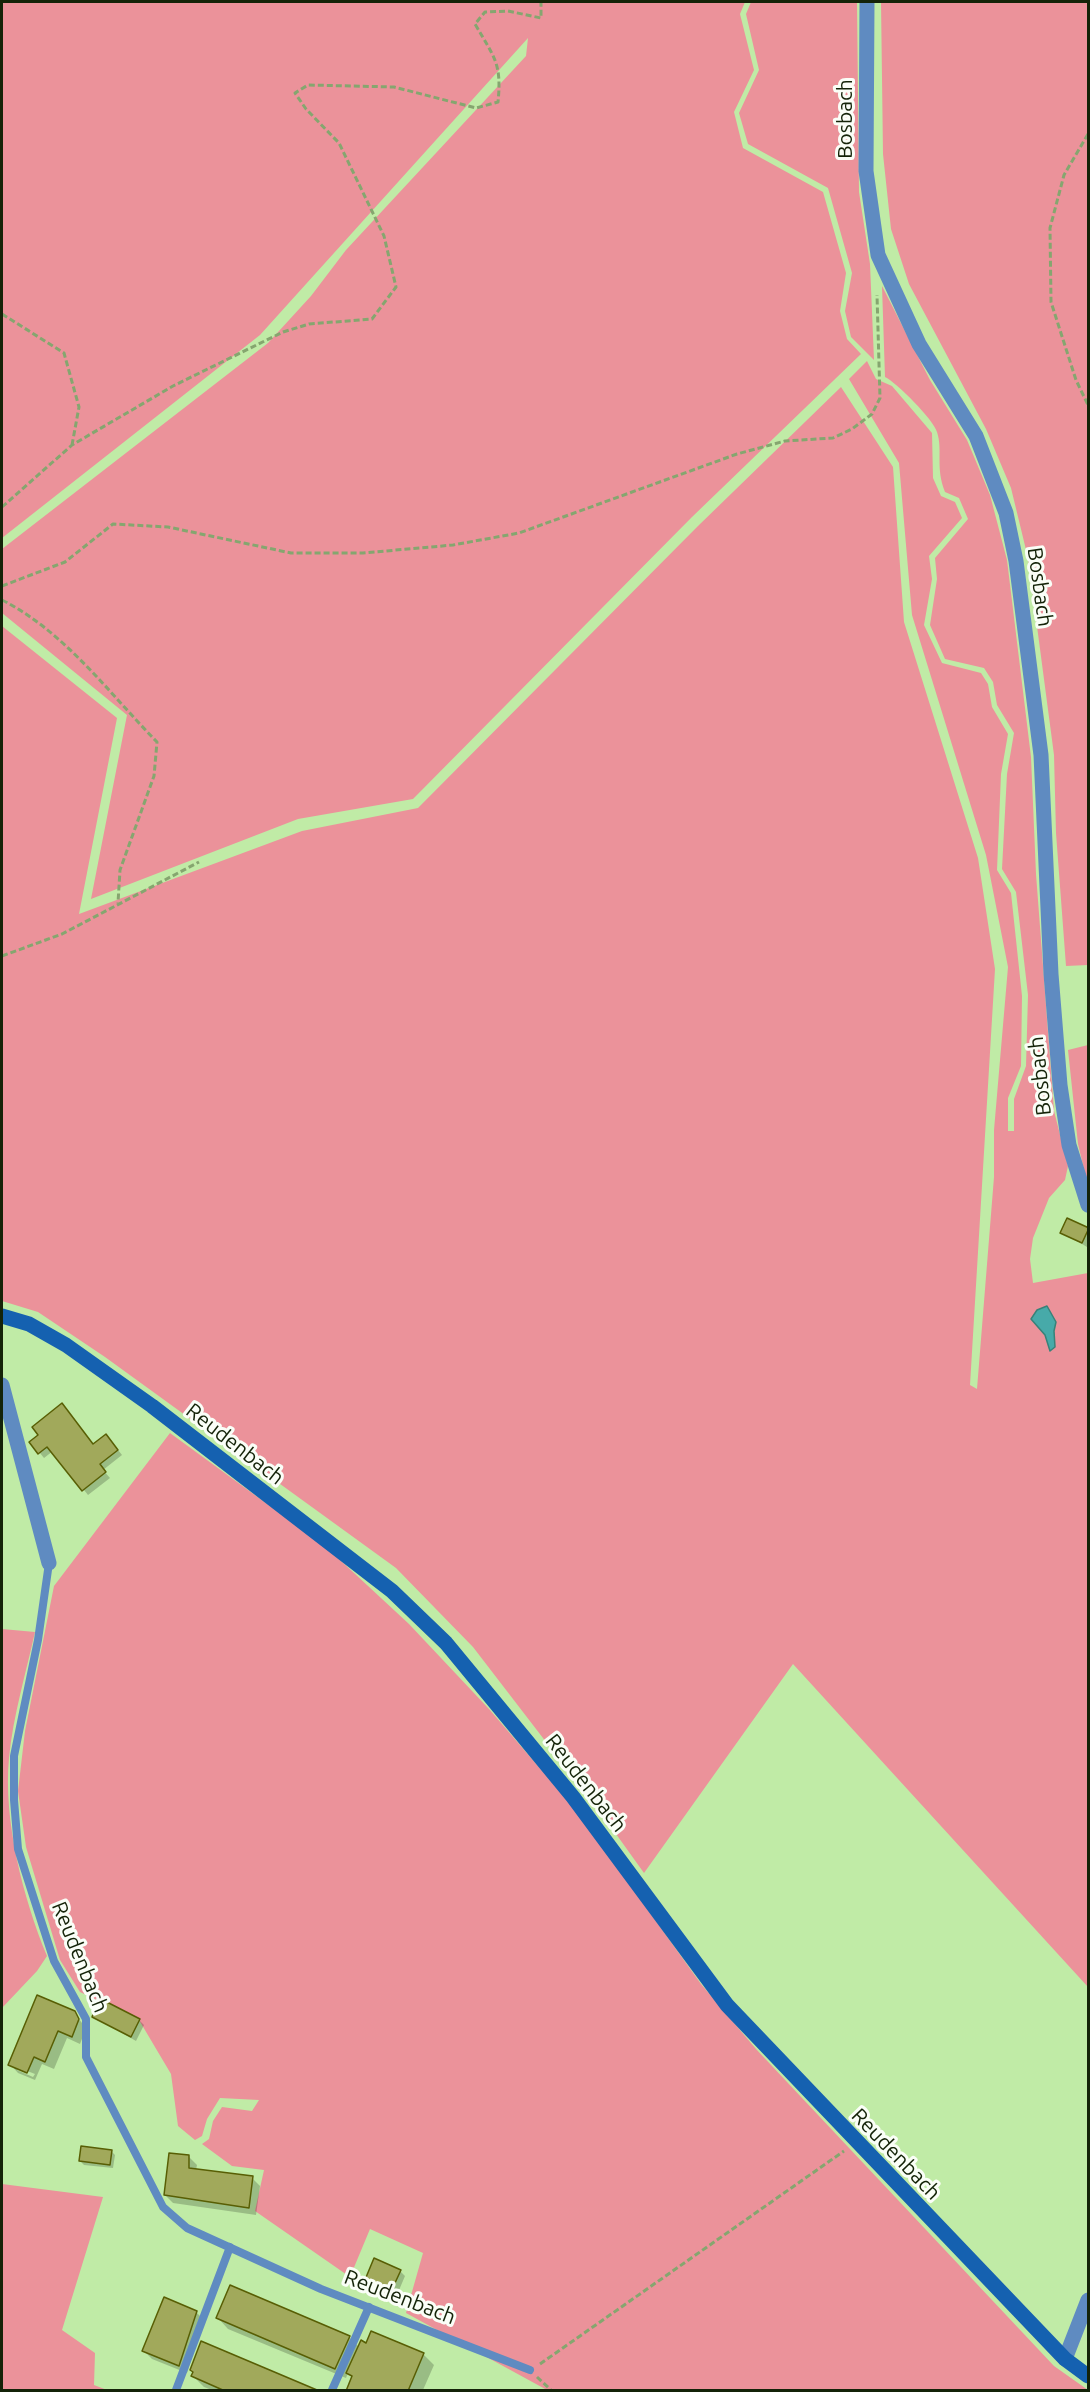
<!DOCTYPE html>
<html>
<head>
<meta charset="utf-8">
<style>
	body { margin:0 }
	#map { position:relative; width:1090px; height:2392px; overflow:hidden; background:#c0eba6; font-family:Ubuntu,sans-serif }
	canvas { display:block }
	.frame { position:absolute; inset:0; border:3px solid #142308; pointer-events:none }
</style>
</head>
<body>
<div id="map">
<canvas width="1090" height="2392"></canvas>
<div class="frame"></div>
</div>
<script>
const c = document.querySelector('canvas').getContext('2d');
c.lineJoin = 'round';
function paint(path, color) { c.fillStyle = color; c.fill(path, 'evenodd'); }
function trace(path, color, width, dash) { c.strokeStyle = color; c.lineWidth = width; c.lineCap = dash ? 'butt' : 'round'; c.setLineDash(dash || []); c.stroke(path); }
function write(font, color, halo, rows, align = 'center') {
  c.font = font + ' Ubuntu,sans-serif'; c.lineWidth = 6; c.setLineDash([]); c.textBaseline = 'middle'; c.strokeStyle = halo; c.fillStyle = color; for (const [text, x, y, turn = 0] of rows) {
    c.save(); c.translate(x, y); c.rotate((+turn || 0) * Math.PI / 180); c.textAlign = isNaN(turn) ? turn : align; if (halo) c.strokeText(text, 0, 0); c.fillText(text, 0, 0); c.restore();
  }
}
const green = new Path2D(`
	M 2,2 L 745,2 L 740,14 L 754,70 L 734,112 L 743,148 L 823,192 L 846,273 L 840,311 L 847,339 L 861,354 L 692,517 L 413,799 L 298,819 L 91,899 L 127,715 L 2,613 L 2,549 L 268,343 L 311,296 L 346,250 L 526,56 L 528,38 L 260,335 L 2,538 Z
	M 751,2 L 857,2 L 859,192 L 870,264 L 874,360 L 851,337 L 845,311 L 852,273 L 828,188 L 748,144 L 739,113 L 759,70 L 746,14 Z
	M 881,2 L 1088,2 L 1088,965 L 1066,966 L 1056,833 L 1054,755 L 1028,558 L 1011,488 L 986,429 L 909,284 L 891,229 L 883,154 Z
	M 882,286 L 930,380 L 967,440 L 990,495 L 1007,560 L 1031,757 L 1036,874 L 1054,1111 L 1068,1166 L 1065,1180 L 1049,1198 L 1033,1238 L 1030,1259 L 1033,1283 L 1088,1273 L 1088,1987 L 793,1664 L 644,1873 L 606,1820 L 473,1647 L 396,1568 L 105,1357 L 38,1312 L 2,1301 L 2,626 L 117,718 L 79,914 L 302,831 L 418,808 L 698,526 L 841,387 L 893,467 L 904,622 L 978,858 L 995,969 L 970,1385 L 977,1389 L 994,1177 L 994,1130 L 1008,967 L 986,855 L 912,615 L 899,463 L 849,379 L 867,361 L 876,379 L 892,386 L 932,433 L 933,478 L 941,496 L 955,502 L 962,518 L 929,556 L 932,579 L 924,625 L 942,663 L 981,673 L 988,684 L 992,707 L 1008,734 L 1001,774 L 997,870 L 1011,893 L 1022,996 L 1021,1066 L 1008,1098 L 1008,1131 L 1014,1131 L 1014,1099 L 1026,1066 L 1028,995 L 1016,892 L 1002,869 L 1007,774 L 1014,733 L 997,705 L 993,682 L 984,668 L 945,659 L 930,625 L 937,579 L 935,558 L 968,519 L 959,498 L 945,492 C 935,468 943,450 937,432 C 934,420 896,382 885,377 Z
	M 1088,1045 L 1088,1186 L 1078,1144 L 1068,1050 Z
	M 170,1433 L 326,1547 L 409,1624 L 489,1709 L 580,1815 L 701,1984 L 756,2049 L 1054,2366 L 1088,2390 L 547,2390 L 406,2313 L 423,2253 L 370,2229 L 350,2277 L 255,2211 L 264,2170 L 232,2166 L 202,2144 L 209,2139 L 213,2121 L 222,2107 L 252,2111 L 259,2100 L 220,2098 L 207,2119 L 202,2136 L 195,2140 L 178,2126 L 171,2074 L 139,2020 L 80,1992 L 60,1960 L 26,1847 L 18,1791 L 25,1731 L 54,1586 Z
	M 2,1629 L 35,1632 C 26,1673 13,1716 9,1758 C 3,1820 23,1898 47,1956 L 37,1971 L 2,2008 Z
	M 2,2184 L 103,2197 L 62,2330 L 95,2353 L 94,2385 L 107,2390 L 2,2390 Z`);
const water = new Path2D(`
	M 1047,1306 L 1056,1322 L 1054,1331 L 1055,1347 L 1050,1351 L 1045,1335 L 1031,1319 L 1037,1310 Z`);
const shadow = new Path2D(`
	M 1088,1230 L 1087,1247 L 1062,1232 Z
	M 111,1441 L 122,1455 L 103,1470 L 110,1478 L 88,1495 L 53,1451 L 44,1458 L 31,1442 L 94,1446 Z
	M 74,2013 L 86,2028 L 80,2044 L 67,2038 L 54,2069 L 42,2064 L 35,2080 L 18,2073 L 10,2064 ZM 17,2067 L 35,2074 L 33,2077 L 17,2070 Z
	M 93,2016 L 139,2020 L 144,2025 L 136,2041 Z
	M 111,2151 L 115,2155 L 113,2168 L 84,2165 L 80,2161 Z
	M 189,2157 L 197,2165 L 196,2170 L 252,2178 L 260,2186 L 256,2215 L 173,2203 L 165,2195 Z
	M 400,2271 L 405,2276 L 394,2302 L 368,2292 L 363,2287 Z
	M 196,2312 L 204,2320 L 187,2373 L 152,2359 L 144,2351 Z
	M 218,2318 L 349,2337 L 359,2347 L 423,2354 L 434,2365 L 423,2390 L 347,2390 L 353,2378 L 348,2373 L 346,2378 L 228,2329 Z
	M 193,2376 L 314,2390 L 212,2390 L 204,2387 Z`);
const building = new Path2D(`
	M 1067,1218 L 1089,1228 L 1082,1243 L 1060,1233 Z
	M 62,1403 L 93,1444 L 106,1434 L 118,1450 L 100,1464 L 106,1472 L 82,1491 L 47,1447 L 38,1454 L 29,1442 L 38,1435 L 32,1427 Z
	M 37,1995 L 75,2011 L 79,2019 L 72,2037 L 58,2031 L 45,2062 L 34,2057 L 27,2073 L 8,2065 Z
	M 99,1998 L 140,2019 L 131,2037 L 92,2017 Z
	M 81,2146 L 112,2150 L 110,2165 L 79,2161 Z
	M 169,2153 L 189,2155 L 189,2168 L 253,2176 L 249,2208 L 164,2195 Z
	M 374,2258 L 401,2270 L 388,2298 L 362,2287 Z
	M 230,2285 L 350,2336 L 335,2369 L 216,2318 Z
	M 164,2297 L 197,2311 L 179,2366 L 142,2351 Z
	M 371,2331 L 424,2353 L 408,2391 L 346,2391 L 352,2376 L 346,2373 L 361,2340 L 366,2343 Z
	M 201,2341 L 317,2390 L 317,2391 L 225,2391 L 191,2376 L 193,2372 L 190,2370 Z`);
const path = new Path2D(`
	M 1088,134 L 1064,175 L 1050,228 L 1051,302 L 1076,380 L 1088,405
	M 2,314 L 64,353 L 79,407 L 72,445
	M 2,507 L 72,445 L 173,386 L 283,332 L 309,324 L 372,319 L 396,287 L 384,236 L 339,143 L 306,109 L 295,93 L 308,85 L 394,87 L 476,108 L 498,102 C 502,63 494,57 475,24 L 485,12 L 508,11 L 541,18 L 541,2
	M 2,586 L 65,562 L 113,524 L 168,527 L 291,553 L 363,553 L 453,545 L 519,533 L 737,454 L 785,441 L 833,438 L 852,429 L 872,414 L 880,398 L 877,295
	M 2,600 C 65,632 108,692 157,742 L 154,776 L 120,870 L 118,903
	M 2,956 L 62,934 L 199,862
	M 540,2364 L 844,2151
	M 537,2377 L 551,2390`);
const lane = new Path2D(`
	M 49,1563 L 38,1640 L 14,1756 L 14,1800 L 18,1849 L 54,1961 L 86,2019 L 86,2057 L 163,2207 L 187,2228 L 321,2289 L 530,2370
	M 176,2390 L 230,2247
	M 332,2390 L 369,2307`);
const street = new Path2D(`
	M 867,2 L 866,171 L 878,255 L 919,344 L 976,436 L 1006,513 L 1016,561 L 1041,755 L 1051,974 L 1060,1085 L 1069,1145 L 1088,1205
	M 2,1385 L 49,1563
	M 1065,2359 L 1088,2300`);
const secondary = new Path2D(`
	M 2,1316 L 29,1324 L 66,1345 L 152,1406 L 392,1591 L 446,1643 L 573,1797 L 727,2005 L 1065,2359 L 1088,2376`);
const streetNames = [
	["Bosbach",845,119,-90],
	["Bosbach",1040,587,82],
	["Bosbach",1040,1076,-96],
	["Reudenbach",235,1444,38],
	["Reudenbach",586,1783,52],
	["Reudenbach",80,1957,68],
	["Reudenbach",896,2154,46],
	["Reudenbach",400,2297,21]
];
paint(green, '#eb929a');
paint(water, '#47aaa9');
trace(water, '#388279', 1.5);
paint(shadow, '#0003');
paint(building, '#a1a95b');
trace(building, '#585e04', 1.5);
trace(path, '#85a66f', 3, [6, 3]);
trace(lane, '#5f8bc1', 8);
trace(street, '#5f8bc1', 15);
trace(secondary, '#1561b0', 15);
write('21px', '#142308', '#fafef7', streetNames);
</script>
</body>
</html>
